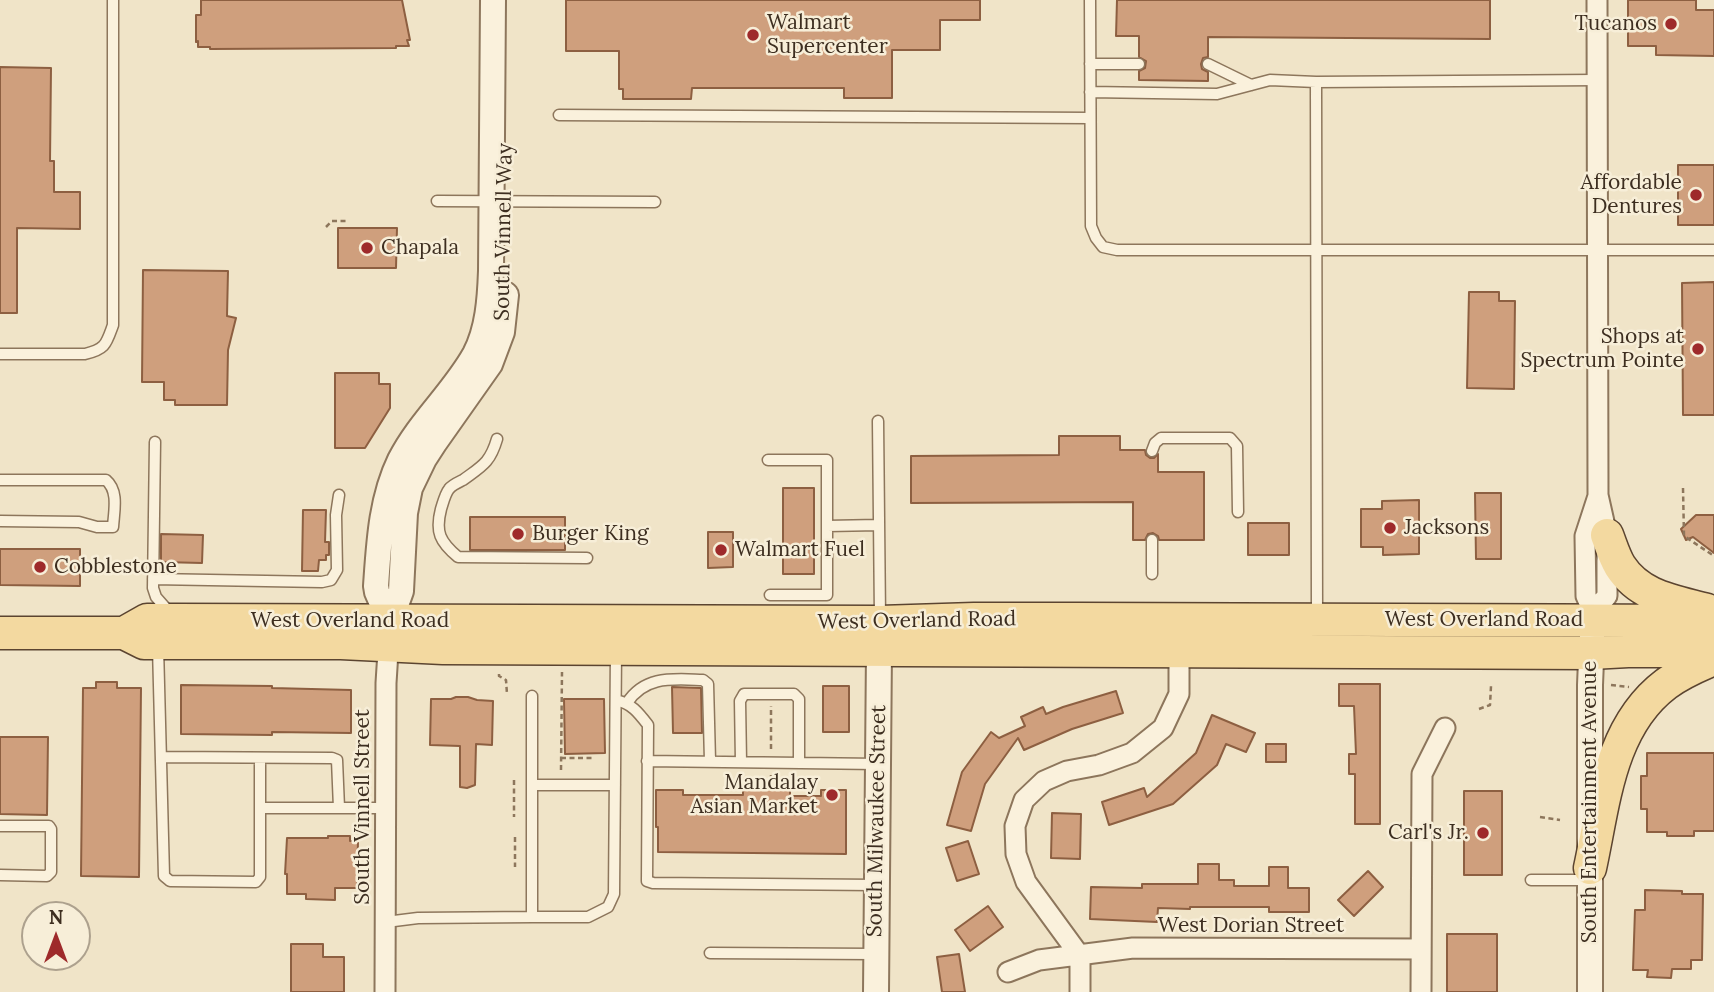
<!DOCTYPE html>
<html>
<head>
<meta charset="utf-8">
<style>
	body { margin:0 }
	#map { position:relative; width:1714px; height:992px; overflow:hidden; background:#f0e4c8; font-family:Lora,serif }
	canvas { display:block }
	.north { position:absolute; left:21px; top:901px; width:70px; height:70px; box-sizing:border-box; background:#f7eed8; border:2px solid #ada18e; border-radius:50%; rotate:0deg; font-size:19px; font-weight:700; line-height:28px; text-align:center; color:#3d2e20 }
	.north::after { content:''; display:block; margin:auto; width:24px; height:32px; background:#9e2a2b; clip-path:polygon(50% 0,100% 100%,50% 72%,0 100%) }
</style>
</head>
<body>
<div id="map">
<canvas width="1714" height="992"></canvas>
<div class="north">N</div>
</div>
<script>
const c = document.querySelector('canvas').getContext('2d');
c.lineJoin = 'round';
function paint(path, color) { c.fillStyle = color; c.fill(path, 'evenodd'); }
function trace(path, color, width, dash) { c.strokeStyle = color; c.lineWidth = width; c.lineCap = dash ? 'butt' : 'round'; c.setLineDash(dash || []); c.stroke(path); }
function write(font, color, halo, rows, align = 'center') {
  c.font = font + ' Lora,serif'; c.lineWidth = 5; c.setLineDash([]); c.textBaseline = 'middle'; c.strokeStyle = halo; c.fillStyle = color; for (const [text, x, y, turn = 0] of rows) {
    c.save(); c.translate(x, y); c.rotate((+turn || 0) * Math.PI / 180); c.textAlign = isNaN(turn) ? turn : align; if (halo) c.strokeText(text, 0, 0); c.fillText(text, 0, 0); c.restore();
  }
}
const building = new Path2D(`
	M 201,0 L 402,0 L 410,40 L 407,40 L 409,46 L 396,46 L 396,48 L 210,49 L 210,47 L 198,47 L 198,41 L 196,42 L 196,15 L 201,15 Z
	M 566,0 L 980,0 L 980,20 L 940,20 L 940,50 L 892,50 L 892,98 L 844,98 L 844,88 L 692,88 L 691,99 L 623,99 L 623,89 L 619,89 L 619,51 L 566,51 Z
	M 1117,0 L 1490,0 L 1490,39 L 1208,37 L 1208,57 L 1203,58 L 1201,64 L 1202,69 L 1208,72 L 1208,81 L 1139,80 L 1139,71 L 1145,68 L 1146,61 L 1139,57 L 1139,36 L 1116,36 Z
	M 1628,0 L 1696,0 L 1696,10 L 1714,10 L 1714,56 L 1656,55 L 1656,46 L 1628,46 Z
	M 0,67 L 51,68 L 50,161 L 54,161 L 54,192 L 80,192 L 80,229 L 17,228 L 17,313 L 0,313 Z
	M 1678,165 L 1714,165 L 1714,225 L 1678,225 Z
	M 338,228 L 397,228 L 396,268 L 338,268 Z
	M 143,270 L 228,271 L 227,316 L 236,318 L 228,350 L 227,405 L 175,405 L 175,400 L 164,400 L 164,382 L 142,382 Z
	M 1714,282 L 1714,415 L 1683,415 L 1682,283 Z
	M 1469,292 L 1499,292 L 1499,301 L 1515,301 L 1514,389 L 1467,388 Z
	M 335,373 L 379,373 L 379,384 L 390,384 L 390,408 L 365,448 L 335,448 Z
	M 1059,436 L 1120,436 L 1120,450 L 1145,450 L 1146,455 L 1150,458 L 1154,458 L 1158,454 L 1158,472 L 1204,472 L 1204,540 L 1159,540 L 1158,536 L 1153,533 L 1148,534 L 1145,540 L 1133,540 L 1133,502 L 911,503 L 911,456 L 1059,455 Z
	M 783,488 L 814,488 L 814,574 L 783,574 Z
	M 1475,493 L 1501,493 L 1501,559 L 1476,559 Z
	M 1419,500 L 1419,554 L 1383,555 L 1383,547 L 1361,547 L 1361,509 L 1382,509 L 1382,501 Z
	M 303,510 L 326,510 L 325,542 L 329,542 L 329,555 L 326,555 L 326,560 L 319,560 L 318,571 L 302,571 Z
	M 1696,515 L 1714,515 L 1714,553 L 1693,537 L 1686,540 L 1681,529 Z
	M 470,517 L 565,517 L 565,550 L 470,550 Z
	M 1248,523 L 1289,523 L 1289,555 L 1248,555 Z
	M 708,532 L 733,532 L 733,567 L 708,568 Z
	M 161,534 L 203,535 L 202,563 L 161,562 Z
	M 0,549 L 80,549 L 80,586 L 0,585 Z
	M 96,682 L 117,682 L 117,688 L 141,688 L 139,877 L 81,876 L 83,688 L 96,688 Z
	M 1339,684 L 1380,684 L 1380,824 L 1355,824 L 1355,774 L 1349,774 L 1349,754 L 1356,754 L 1354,706 L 1339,706 Z
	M 181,685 L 272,686 L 272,688 L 351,690 L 351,733 L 272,732 L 272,735 L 181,734 Z
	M 823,686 L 849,686 L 849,732 L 823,732 Z
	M 672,687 L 701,688 L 702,733 L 673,733 Z
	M 1116,691 L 1123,713 L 1072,729 L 1024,750 L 1018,738 L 985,784 L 971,831 L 947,825 L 962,772 L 991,732 L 999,738 L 1025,726 L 1021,717 L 1043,707 L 1046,714 L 1063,707 Z
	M 456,697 L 468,697 L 477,700 L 493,701 L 492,745 L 476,744 L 475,785 L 467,788 L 460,787 L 460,746 L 430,745 L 431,699 L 451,699 Z
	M 564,699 L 604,699 L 605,753 L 565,754 Z
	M 1212,715 L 1255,733 L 1246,752 L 1226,744 L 1217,765 L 1173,804 L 1109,825 L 1102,802 L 1144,788 L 1147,797 L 1196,753 Z
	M 0,737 L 48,737 L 47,815 L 0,814 Z
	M 1266,744 L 1286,744 L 1286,762 L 1266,762 Z
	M 1647,753 L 1714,753 L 1714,831 L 1694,831 L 1694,836 L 1667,836 L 1667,832 L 1647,832 L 1647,809 L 1641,809 L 1641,776 L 1647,776 Z
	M 743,787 L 790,787 L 790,796 L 821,796 L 821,790 L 846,790 L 846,854 L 658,852 L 658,827 L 656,827 L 656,790 L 683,790 L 683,795 L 743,795 Z
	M 1464,791 L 1502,791 L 1502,875 L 1464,875 Z
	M 1052,813 L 1081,814 L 1080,859 L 1051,858 Z
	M 328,836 L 350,836 L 350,841 L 358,841 L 357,888 L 335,888 L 335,900 L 306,899 L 306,894 L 287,894 L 287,874 L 285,874 L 287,838 L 328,838 Z
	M 968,841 L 979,874 L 957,881 L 946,848 Z
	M 1198,864 L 1219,864 L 1219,880 L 1234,880 L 1234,886 L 1269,886 L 1269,867 L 1288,867 L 1288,888 L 1309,888 L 1309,912 L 1269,912 L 1269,907 L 1190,907 L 1190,909 L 1158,908 L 1157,922 L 1090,919 L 1091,887 L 1142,888 L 1142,884 L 1198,884 Z
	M 1368,871 L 1383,887 L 1354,916 L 1338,900 Z
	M 1645,890 L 1682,891 L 1682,894 L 1703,894 L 1702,960 L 1691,960 L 1691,969 L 1672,969 L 1671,978 L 1647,977 L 1648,970 L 1633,970 L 1635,910 L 1645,910 Z
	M 988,906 L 1003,927 L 970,951 L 955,930 Z
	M 1447,934 L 1497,934 L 1497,992 L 1447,992 Z
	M 291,944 L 323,944 L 323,957 L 344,957 L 344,992 L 291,992 Z
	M 959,954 L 965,992 L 942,992 L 937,957 Z`);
const path = new Path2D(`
	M 326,227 L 332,221 L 347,221
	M 1683,488 L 1684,536 L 1714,556
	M 499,674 L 499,676 L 506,680 L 507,694
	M 1611,685 L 1629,687
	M 1479,709 L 1490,705 L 1491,686
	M 771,749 L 771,706
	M 561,758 L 594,758
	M 561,770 L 562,672
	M 771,775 L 771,786
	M 514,780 L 514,817
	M 1540,817 L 1560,820
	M 515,837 L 515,867`);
const service = new Path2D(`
	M 1090,0 L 1091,226 L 1096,238 L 1103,247 L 1117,250 L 1714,250
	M 1090,64 L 1139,64
	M 1208,64 L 1251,85
	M 1316,82 L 1317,615
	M 1090,92 L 1217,94 L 1270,80 L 1316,82 L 1597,80
	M 559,115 L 1090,118
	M 437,201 L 655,202
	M 0,354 L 85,354 C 106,349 106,344 113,325 L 113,0
	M 878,421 L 880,618
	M 497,439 C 490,463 482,466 463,480 C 459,482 452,485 449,489 C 445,494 443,503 441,509 C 435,532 440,542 458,557 L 587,558
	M 155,442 L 153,588 L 156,597 L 171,614
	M 1152,451 L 1155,443 L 1161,438 L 1230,438 L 1237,446 L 1238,512
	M 768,460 L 827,460 L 827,595 L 770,595
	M 0,480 L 106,480 C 119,491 114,511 113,527 L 97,527 L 79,522 L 0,521
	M 827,526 L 878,525
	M 1152,574 L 1152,540
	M 153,579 L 322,582 L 331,580 L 337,570 L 336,515 L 339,495
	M 158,647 L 164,876 L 170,881 L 256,882 L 260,877 L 260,808 L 385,808
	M 616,700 C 632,704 638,712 648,725 L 647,881 L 653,883 L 875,885
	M 627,703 C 645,675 673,679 703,680 L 708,684 L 710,761
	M 161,757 L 332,758 L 337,760 L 339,808
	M 647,761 L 878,764
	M 741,762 L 740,701 L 744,694 L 794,694 L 799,699 L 799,763
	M 532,785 L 615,785
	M 260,808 L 260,758
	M 0,826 L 49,826 L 51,829 L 51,872 L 47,876 L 0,875
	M 1531,880 L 1590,880
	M 532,917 L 588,917 L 608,907 L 614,894 L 616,651
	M 386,922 L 418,918 L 532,917 L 532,696
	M 710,953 L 874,954`);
const minor = new Path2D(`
	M 1593,612 L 1607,596 L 1607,535 L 1598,495 L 1597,0
	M 1592,621 L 1593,612 L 1586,596 L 1585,536 L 1598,496
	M 1008,972 L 1039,960 L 1133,948 L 1421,949
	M 385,992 L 386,683 L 389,636
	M 1080,992 L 1080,956 L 1026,882 L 1016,854 L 1015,826 L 1024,800 L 1044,781 L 1067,771 L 1099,765 L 1132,753 L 1163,728 L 1179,694 L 1179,650
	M 1421,992 L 1422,774 L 1445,728`);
const tertiary = new Path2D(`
	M 390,622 L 377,592 L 376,586 C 379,543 381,499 400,460 C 420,421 454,392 475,354 C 488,329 490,299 491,271 L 493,0
	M 390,622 L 401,591 L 405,513 L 410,488 L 424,459 L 435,442 L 490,364 L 502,332 L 506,295
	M 876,992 L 879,650
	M 1590,992 L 1590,685 L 1592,636`);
const primary = new Path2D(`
	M 1607,535 C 1611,545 1614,556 1620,566 C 1640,597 1674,601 1707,610
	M 0,633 L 124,633 L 144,643 L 341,643 L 443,648 L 1591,653 L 1628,651 L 1714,651
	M 124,633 L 147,620 L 175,620 L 880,622 L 974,619 L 1079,619 L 1714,621
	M 1590,868 C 1604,804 1609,727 1666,684 C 1681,673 1697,666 1714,659`);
const markers = [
	[1671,24,7,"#9e2a2b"],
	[753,35,7,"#9e2a2b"],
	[1696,195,7,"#9e2a2b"],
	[367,248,7,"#9e2a2b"],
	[1698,349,7,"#9e2a2b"],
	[1390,528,7,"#9e2a2b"],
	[518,534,7,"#9e2a2b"],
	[721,550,7,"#9e2a2b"],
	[40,567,7,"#9e2a2b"],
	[832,795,7,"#9e2a2b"],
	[1483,833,7,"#9e2a2b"]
];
const poiNames = [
	["Walmart",767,23],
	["Supercenter",767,47],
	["Tucanos",1657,24,"right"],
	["Affordable",1682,183,"right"],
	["Dentures",1682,207,"right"],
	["Chapala",381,248],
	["Shops at",1684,337,"right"],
	["Spectrum Pointe",1684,361,"right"],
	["Jacksons",1404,528],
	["Burger King",532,534],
	["Walmart Fuel",735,550],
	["Cobblestone",54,567],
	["Mandalay",818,783,"right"],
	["Asian Market",818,807,"right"],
	["Carl's Jr.",1469,833,"right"]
];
const streetNames = [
	["South Vinnell Way",504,232,-89],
	["West Overland Road",1484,620],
	["West Overland Road",350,621],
	["West Overland Road",917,621,-1],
	["South Entertainment Avenue",1590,802,-90],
	["South Vinnell Street",363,807,-90],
	["South Milwaukee Street",877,821,-89],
	["West Dorian Street",1251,926]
];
paint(building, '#cf9f7d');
trace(building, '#8d5f41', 2);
trace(service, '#8d765c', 13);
trace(minor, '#8d765c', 23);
trace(tertiary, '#8d765c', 28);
trace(primary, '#5b4430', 35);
trace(path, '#8d765c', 2.5, [5, 3.5]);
trace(service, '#faf1dc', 10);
trace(minor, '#faf1dc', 19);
trace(tertiary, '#faf1dc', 24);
trace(primary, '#f3d9a0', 32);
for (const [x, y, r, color] of markers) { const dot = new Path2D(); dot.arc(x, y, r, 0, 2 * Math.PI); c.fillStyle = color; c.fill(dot); trace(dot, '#f7eed8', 2.5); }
write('21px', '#3d2e20', '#f7eed8', poiNames, 'left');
write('21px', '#3d2e20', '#f7eed8', streetNames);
</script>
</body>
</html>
